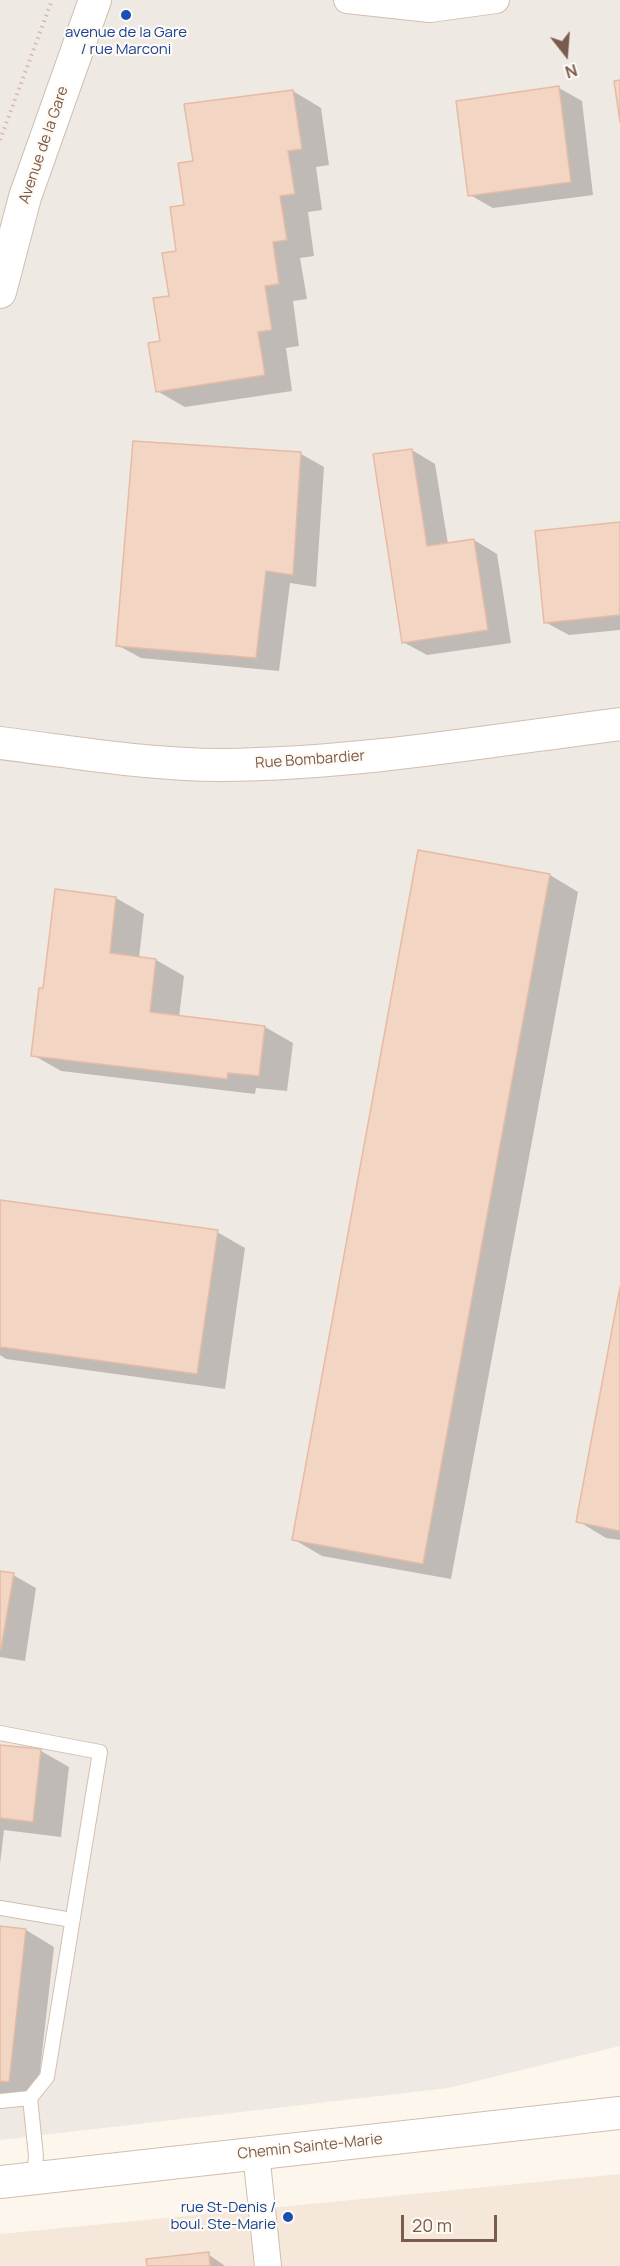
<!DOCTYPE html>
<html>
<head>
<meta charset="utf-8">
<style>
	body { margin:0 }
	#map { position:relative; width:620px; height:2266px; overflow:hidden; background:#fdf6ec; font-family:Manrope,sans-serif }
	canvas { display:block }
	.north { position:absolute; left:536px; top:24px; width:60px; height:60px; -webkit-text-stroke:4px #fffaf3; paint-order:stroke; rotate:163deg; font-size:16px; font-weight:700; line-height:24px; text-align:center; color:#7a5c4d }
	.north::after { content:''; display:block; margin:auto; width:21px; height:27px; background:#7a5c4d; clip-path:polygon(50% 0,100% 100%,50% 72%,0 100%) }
	.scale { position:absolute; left:401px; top:2215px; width:96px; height:27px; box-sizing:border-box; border:3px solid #7a5c4d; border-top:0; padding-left:8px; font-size:18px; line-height:21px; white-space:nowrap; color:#7a5c4d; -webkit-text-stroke:4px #fffaf3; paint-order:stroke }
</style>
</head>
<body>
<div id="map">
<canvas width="620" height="2266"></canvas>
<div class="north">N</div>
<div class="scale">20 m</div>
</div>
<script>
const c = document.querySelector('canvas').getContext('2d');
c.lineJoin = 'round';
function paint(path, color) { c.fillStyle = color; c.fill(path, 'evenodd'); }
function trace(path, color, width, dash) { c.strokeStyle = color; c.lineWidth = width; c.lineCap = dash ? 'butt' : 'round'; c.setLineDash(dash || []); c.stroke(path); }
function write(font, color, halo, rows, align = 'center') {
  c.font = font + ' Manrope,sans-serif'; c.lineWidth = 4.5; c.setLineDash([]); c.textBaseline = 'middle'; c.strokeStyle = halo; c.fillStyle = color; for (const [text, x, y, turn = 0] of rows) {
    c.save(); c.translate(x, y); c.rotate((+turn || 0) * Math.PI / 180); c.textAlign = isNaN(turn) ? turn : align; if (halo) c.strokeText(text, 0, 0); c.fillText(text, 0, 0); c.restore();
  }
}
const residential = new Path2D(`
	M 620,2174 L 620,2266 L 0,2266 L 0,2234 Z`);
const industrial = new Path2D(`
	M 0,0 L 620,0 L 620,2046 L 448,2088 L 0,2140 Z`);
const shadow = new Path2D(`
	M 559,88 L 582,101 L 593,195 L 493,208 L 470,195 Z
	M 293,91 L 321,108 L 329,165 L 316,167 L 322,210 L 308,212 L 314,256 L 300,258 L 307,299 L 293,301 L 299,346 L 286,348 L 292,391 L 185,407 L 157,391 L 161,343 L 194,162 Z
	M 412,450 L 435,464 L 448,544 L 474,540 L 497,554 L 511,643 L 427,655 L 403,642 Z
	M 301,454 L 324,467 L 316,587 L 290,583 L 279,671 L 141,658 L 117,645 Z
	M 620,524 L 620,630 L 569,635 L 545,622 Z
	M 420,851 L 550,875 L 578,892 L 451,1579 L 322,1556 L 293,1539 Z
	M 57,891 L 116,898 L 144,914 L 139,958 L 156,960 L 184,976 L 179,1017 L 265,1027 L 293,1043 L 287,1091 L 256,1088 L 255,1094 L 61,1071 L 33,1055 L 45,990 Z
	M 0,1202 L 217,1232 L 245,1248 L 225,1389 L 6,1359 L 0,1355 Z
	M 620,1295 L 620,1540 L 606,1538 L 578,1521 Z
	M 0,1573 L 13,1575 L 36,1588 L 25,1661 L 0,1657 Z
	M 0,1746 L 41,1751 L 69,1767 L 61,1837 L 4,1830 L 0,1864 Z
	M 0,1928 L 26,1930 L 54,1947 L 37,2097 L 0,2093 Z
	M 208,2254 L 225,2266 L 148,2266 Z`);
const building = new Path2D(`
	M 620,80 L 620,122 L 614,81 Z
	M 559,86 L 571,182 L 468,196 L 456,101 Z
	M 293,90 L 302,149 L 288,151 L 295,194 L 280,196 L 287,240 L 273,242 L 279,284 L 265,286 L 272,330 L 258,332 L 265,375 L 156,392 L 148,343 L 160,341 L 153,298 L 169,296 L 162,253 L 176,251 L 170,207 L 184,205 L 178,163 L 193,161 L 184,104 Z
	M 133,441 L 301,452 L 293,575 L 266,571 L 256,658 L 116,646 Z
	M 412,449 L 427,546 L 474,539 L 488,630 L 402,643 L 373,454 Z
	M 620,522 L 620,615 L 544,623 L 535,531 Z
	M 418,850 L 550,874 L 423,1564 L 292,1540 Z
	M 55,889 L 116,897 L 110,953 L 156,959 L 150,1012 L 265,1026 L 259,1076 L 228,1073 L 227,1079 L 31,1056 L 39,988 L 43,988 Z
	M 0,1200 L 218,1230 L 197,1374 L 0,1347 Z
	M 620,1287 L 620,1531 L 576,1522 Z
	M 0,1571 L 14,1573 L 1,1649 L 0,1649 Z
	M 0,1745 L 41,1749 L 33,1822 L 0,1818 Z
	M 0,1926 L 26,1929 L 9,2082 L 0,2081 Z
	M 209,2252 L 210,2266 L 147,2266 L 146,2259 Z`);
const path = new Path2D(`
	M 0,140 L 52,0`);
const service = new Path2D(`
	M 0,1733 L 100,1752 L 47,2077 L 30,2098
	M 0,1908 L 72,1920
	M 0,2101 L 30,2098 L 36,2156 L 34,2178`);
const minor = new Path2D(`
	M 347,0 L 430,9 L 496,0
	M 256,2153 L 268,2266`);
const tertiary = new Path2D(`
	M 0,292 L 25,197 L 95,0
	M 0,743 C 73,752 148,765 222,765 C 355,764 488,741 620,724
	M 0,2182 L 620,2113`);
const markers = [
	[126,15,6,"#1a4fb4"],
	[288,2217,6,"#1a4fb4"]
];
const transitNames = [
	["avenue de la Gare",126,33],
	["/ rue Marconi",126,50],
	["rue St-Denis /",276,2208,"right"],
	["boul. Ste-Marie",276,2225,"right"]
];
const streetNames = [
	["Avenue de la Gare",44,145,-71],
	["Rue Bombardier",310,760,-4],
	["Chemin Sainte-Marie",310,2147,-6]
];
paint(residential, '#f5e8da');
paint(industrial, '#efe9e4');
paint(shadow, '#0003');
paint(building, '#f3d5c3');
trace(building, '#e6bba3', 1.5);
trace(service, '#d1beb0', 16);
trace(minor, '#d1beb0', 28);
trace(tertiary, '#d1beb0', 34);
trace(path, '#d9b8a5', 4, [1.5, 4.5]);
trace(service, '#fff', 14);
trace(minor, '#fff', 26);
trace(tertiary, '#fff', 32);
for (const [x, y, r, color] of markers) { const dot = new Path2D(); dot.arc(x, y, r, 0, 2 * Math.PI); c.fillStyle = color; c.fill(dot); trace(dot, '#fffaf3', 2); }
write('15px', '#164399', '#fffaf3', transitNames);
write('15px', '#7a5c4d', '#fffaf3', streetNames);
</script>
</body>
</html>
